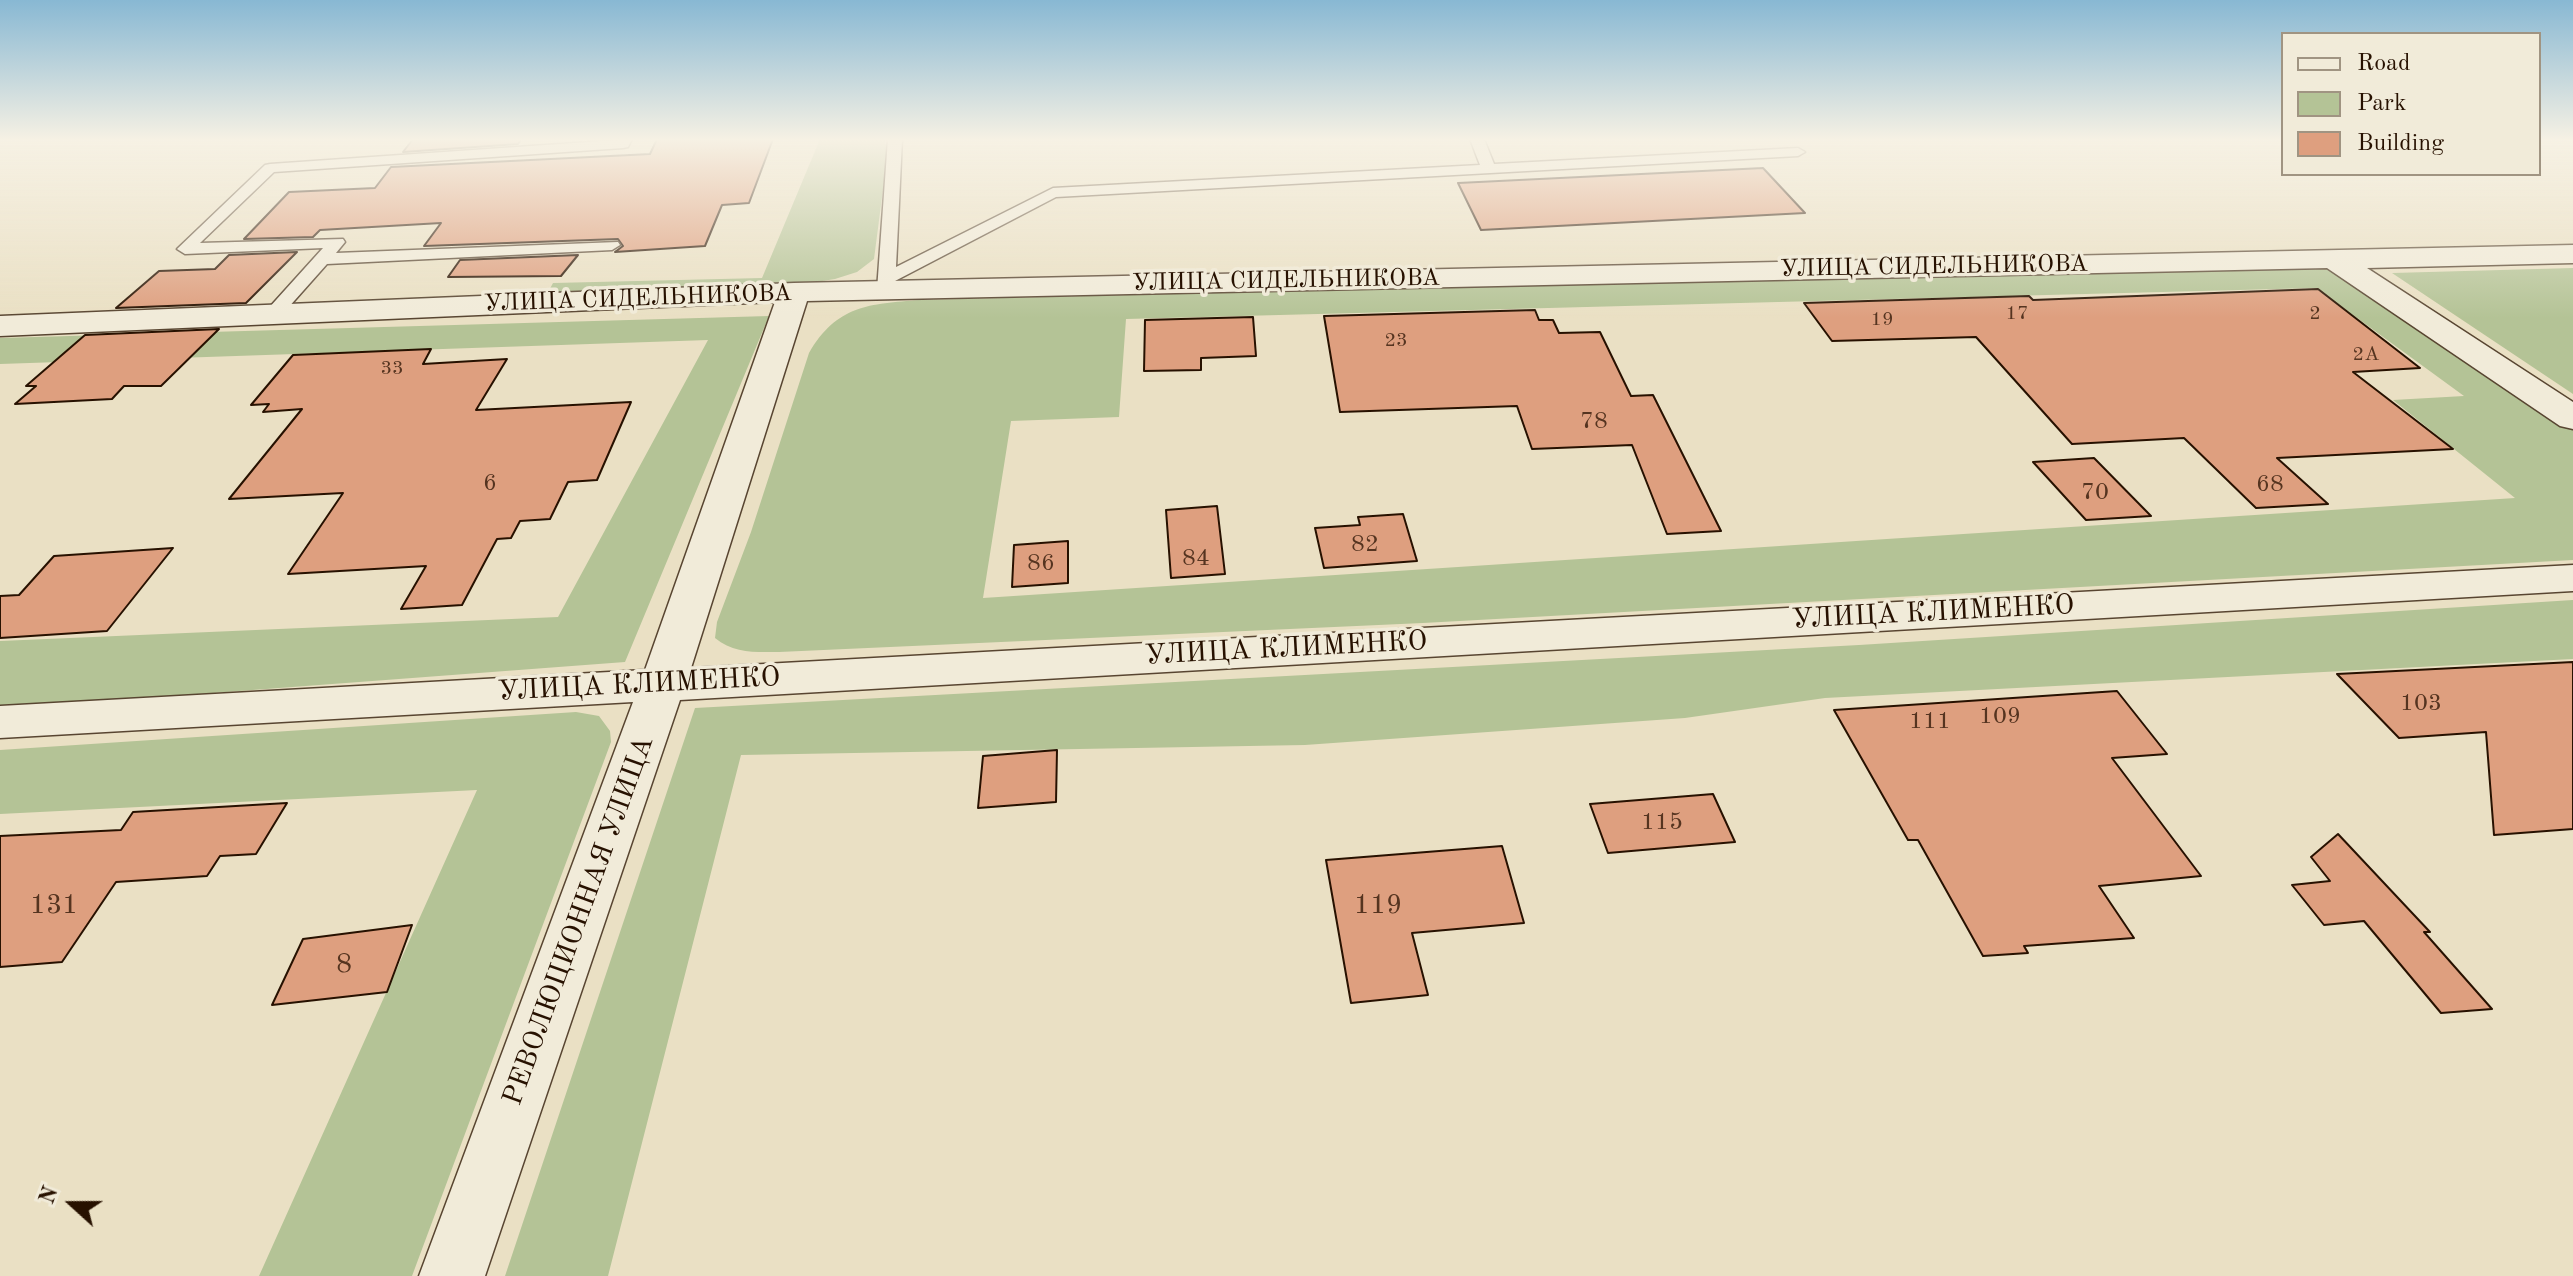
<!DOCTYPE html>
<html>
<head>
<meta charset="utf-8">
<style>
	body { margin:0 }
	#map { position:relative; width:2573px; height:1276px; overflow:hidden; background:#eae0c4; font-family:"Old Standard TT",serif }
	canvas { display:block }
	.legend { position:absolute; left:2281px; top:32px; width:260px; height:144px; box-sizing:border-box; background:#f1ebd9; border:2px solid #a09482; margin:0; padding:10px 14px; list-style:none; font-size:24px; color:#271100 }
	.legend li { display:flex; align-items:center; gap:16px; height:40px }
	.legend b { width:40px; border:2px solid #a09482 }
	.north { position:absolute; left:32px; top:1164px; width:80px; height:80px; -webkit-text-stroke:6px #f1ebd9; paint-order:stroke; rotate:291deg; font-size:22px; font-weight:700; line-height:32px; text-align:center; color:#271100 }
	.north::after { content:''; display:block; margin:auto; width:28px; height:36px; background:#271100; clip-path:polygon(50% 0,100% 100%,50% 72%,0 100%) }
</style>
</head>
<body>
<div id="map">
<canvas width="2573" height="1276"></canvas>
<ul class="legend">
<li><b style="height:10px;background:#f1ebd9"></b>Road</li>
<li><b style="height:22px;background:#b4c396"></b>Park</li>
<li><b style="height:22px;background:#de9f7f"></b>Building</li>
</ul>
<div class="north">N</div>
</div>
<script>
const c = document.querySelector('canvas').getContext('2d');
c.lineJoin = 'round';
function paint(path, color) { c.fillStyle = color; c.fill(path, 'evenodd'); }
function trace(path, color, width, dash) { c.strokeStyle = color; c.lineWidth = width; c.lineCap = dash ? 'butt' : 'round'; c.setLineDash(dash || []); c.stroke(path); }
function write(font, color, halo, rows, align = 'center') {
  c.font = font + ' "Old Standard TT",serif'; c.lineWidth = 7; c.setLineDash([]); c.textBaseline = 'middle'; c.strokeStyle = halo; c.fillStyle = color; for (const [text, x, y, turn = 0] of rows) {
    c.save(); c.translate(x, y); c.rotate((+turn || 0) * Math.PI / 180); c.textAlign = isNaN(turn) ? turn : align; if (halo) c.strokeText(text, 0, 0); c.fillText(text, 0, 0); c.restore();
  }
}
const green = new Path2D(`
	M 820,139 L 884,139 L 888,151 L 874,259 L 857,272 L 835,279 L 790,286 L 546,296 L 553,283 L 762,278 Z
	M 2334,266 L 2573,425 L 2573,560 L 1423,623 L 779,652 C 756,652 734,654 715,638 L 717,622 L 751,532 L 809,353 C 837,305 869,304 920,300 ZM 2316,288 L 2464,396 L 2393,400 L 2515,498 L 983,598 L 1011,421 L 1119,417 L 1126,319 Z
	M 2573,268 L 2573,394 L 2392,273 Z
	M 769,316 L 625,662 L 0,709 L 0,641 L 558,617 L 708,340 L 0,364 L 0,338 Z
	M 2573,600 L 2573,659 L 1825,698 L 1685,718 L 1305,745 L 741,755 L 608,1276 L 505,1276 L 695,708 L 1859,645 Z
	M 576,712 L 599,716 L 610,731 L 611,742 L 412,1276 L 259,1276 L 477,790 L 0,814 L 0,750 Z`);
const building = new Path2D(`
	M 413,139 L 521,139 L 518,144 L 403,152 Z
	M 657,139 L 773,139 L 749,203 L 722,205 L 705,246 L 615,252 L 623,246 L 618,239 L 424,246 L 441,223 L 320,230 L 313,237 L 244,239 L 289,192 L 375,188 L 391,167 L 650,154 Z
	M 1763,168 L 1805,213 L 1481,230 L 1458,183 Z
	M 297,252 L 246,303 L 116,308 L 159,271 L 215,269 L 229,255 Z
	M 578,255 L 561,276 L 448,277 L 460,260 Z
	M 2318,289 L 2420,368 L 2353,372 L 2453,449 L 2277,458 L 2328,504 L 2256,508 L 2184,438 L 2072,444 L 1976,337 L 1832,341 L 1804,303 L 2029,296 L 2033,300 Z
	M 1535,310 L 1539,320 L 1553,320 L 1559,333 L 1600,332 L 1631,396 L 1653,395 L 1721,531 L 1667,534 L 1632,445 L 1532,449 L 1517,406 L 1340,412 L 1324,316 Z
	M 1253,317 L 1256,356 L 1201,358 L 1201,370 L 1144,371 L 1145,320 Z
	M 219,329 L 161,386 L 124,386 L 112,399 L 15,404 L 36,386 L 26,386 L 85,335 Z
	M 431,349 L 423,364 L 507,359 L 476,410 L 631,402 L 597,480 L 568,482 L 550,519 L 520,521 L 511,538 L 497,539 L 462,605 L 401,609 L 426,566 L 288,574 L 343,493 L 229,499 L 302,409 L 263,412 L 269,404 L 251,405 L 293,355 Z
	M 2094,458 L 2151,516 L 2086,520 L 2033,462 Z
	M 1217,506 L 1225,574 L 1171,578 L 1166,510 Z
	M 1403,514 L 1417,561 L 1324,568 L 1315,528 L 1360,525 L 1358,517 Z
	M 1068,541 L 1068,583 L 1012,587 L 1014,545 Z
	M 173,548 L 107,631 L 0,638 L 0,596 L 19,595 L 54,556 Z
	M 2573,662 L 2573,829 L 2494,835 L 2486,732 L 2399,738 L 2337,674 Z
	M 2117,691 L 2167,754 L 2112,758 L 2201,876 L 2099,886 L 2134,938 L 2024,946 L 2028,953 L 1983,956 L 1918,840 L 1908,840 L 1834,710 Z
	M 1057,750 L 1056,802 L 978,808 L 983,756 Z
	M 1713,794 L 1735,842 L 1608,853 L 1590,804 Z
	M 287,803 L 256,854 L 220,856 L 207,876 L 116,882 L 62,962 L 0,967 L 0,836 L 121,830 L 133,812 Z
	M 2338,834 L 2430,932 L 2424,932 L 2492,1009 L 2441,1013 L 2364,921 L 2324,925 L 2292,885 L 2330,881 L 2311,857 Z
	M 1502,846 L 1524,923 L 1412,933 L 1428,995 L 1351,1003 L 1326,860 Z
	M 412,925 L 387,992 L 272,1005 L 303,939 Z`);
const lane = new Path2D(`
	M 632,139 L 628,147 L 623,148 L 274,172 L 200,243 L 343,239 L 345,242 L 336,253 L 618,242 L 620,245 L 612,250 L 327,264 L 279,318 L 273,319 L 264,314 L 267,310 L 323,248 L 185,254 L 177,249 L 265,165 L 270,164 Z
	M 888,139 L 902,139 L 896,267 L 1053,188 L 1480,165 L 1470,139 L 1484,139 L 1494,164 L 1798,148 L 1805,152 L 1798,156 L 1056,197 L 895,281 L 895,290 L 886,295 L 877,290 Z`);
const street = new Path2D(`
	M 2573,245 L 2573,263 L 2367,268 L 2573,402 L 2573,429 L 2560,426 L 2327,268 L 807,301 L 691,668 L 2573,565 L 2573,591 L 680,700 L 485,1276 L 419,1276 L 633,702 L 0,738 L 0,706 L 645,670 L 775,302 L 0,336 L 0,316 L 794,283 Z`);
const farNumbernames = [
	["17",2017,314],
	["2",2315,314],
	["19",1882,320],
	["23",1396,341],
	["2А",2366,355],
	["33",392,369]
];
const farStreetnames = [
	["УЛИЦА СИДЕЛЬНИКОВА",1934,267,-1],
	["УЛИЦА СИДЕЛЬНИКОВА",1286,281,-1],
	["УЛИЦА СИДЕЛЬНИКОВА",638,299,-2]
];
const numberNames = [
	["78",1594,422],
	["6",490,484],
	["68",2270,485],
	["70",2095,493],
	["82",1365,545],
	["84",1196,559],
	["86",1041,564],
	["103",2421,704],
	["109",2000,717],
	["111",1930,722],
	["115",1662,823]
];
const streetNames = [
	["УЛИЦА КЛИМЕНКО",1933,613,-3],
	["УЛИЦА КЛИМЕНКО",1286,649,-3],
	["УЛИЦА КЛИМЕНКО",639,685,-3],
	["РЕВОЛЮЦИОННАЯ УЛИЦА",579,921,-70]
];
const nearNumbernames = [
	["131",54,906],
	["119",1378,906],
	["8",344,965]
];
paint(green, '#b4c396');
paint(building, '#de9f7f');
trace(building, '#271100', 2);
trace(lane, '#584531', 3);
trace(street, '#584531', 3);
paint(lane, '#f1ebd9');
paint(street, '#f1ebd9');
const sky = c.createLinearGradient(0, 0, 0, 318);
sky.addColorStop(0, '#88b8d3');
sky.addColorStop(0.44, '#f6f1e4');
sky.addColorStop(1, '#f6f1e400');
c.fillStyle = sky;
c.fillRect(0, 0, 2573, 318);
write('20px', '#553420', null, farNumbernames);
write('24px', '#271100', '#f1ebd9', farStreetnames);
write('24px', '#553420', null, numberNames);
write('28px', '#271100', '#f1ebd9', streetNames);
write('28px', '#553420', null, nearNumbernames);
</script>
</body>
</html>
